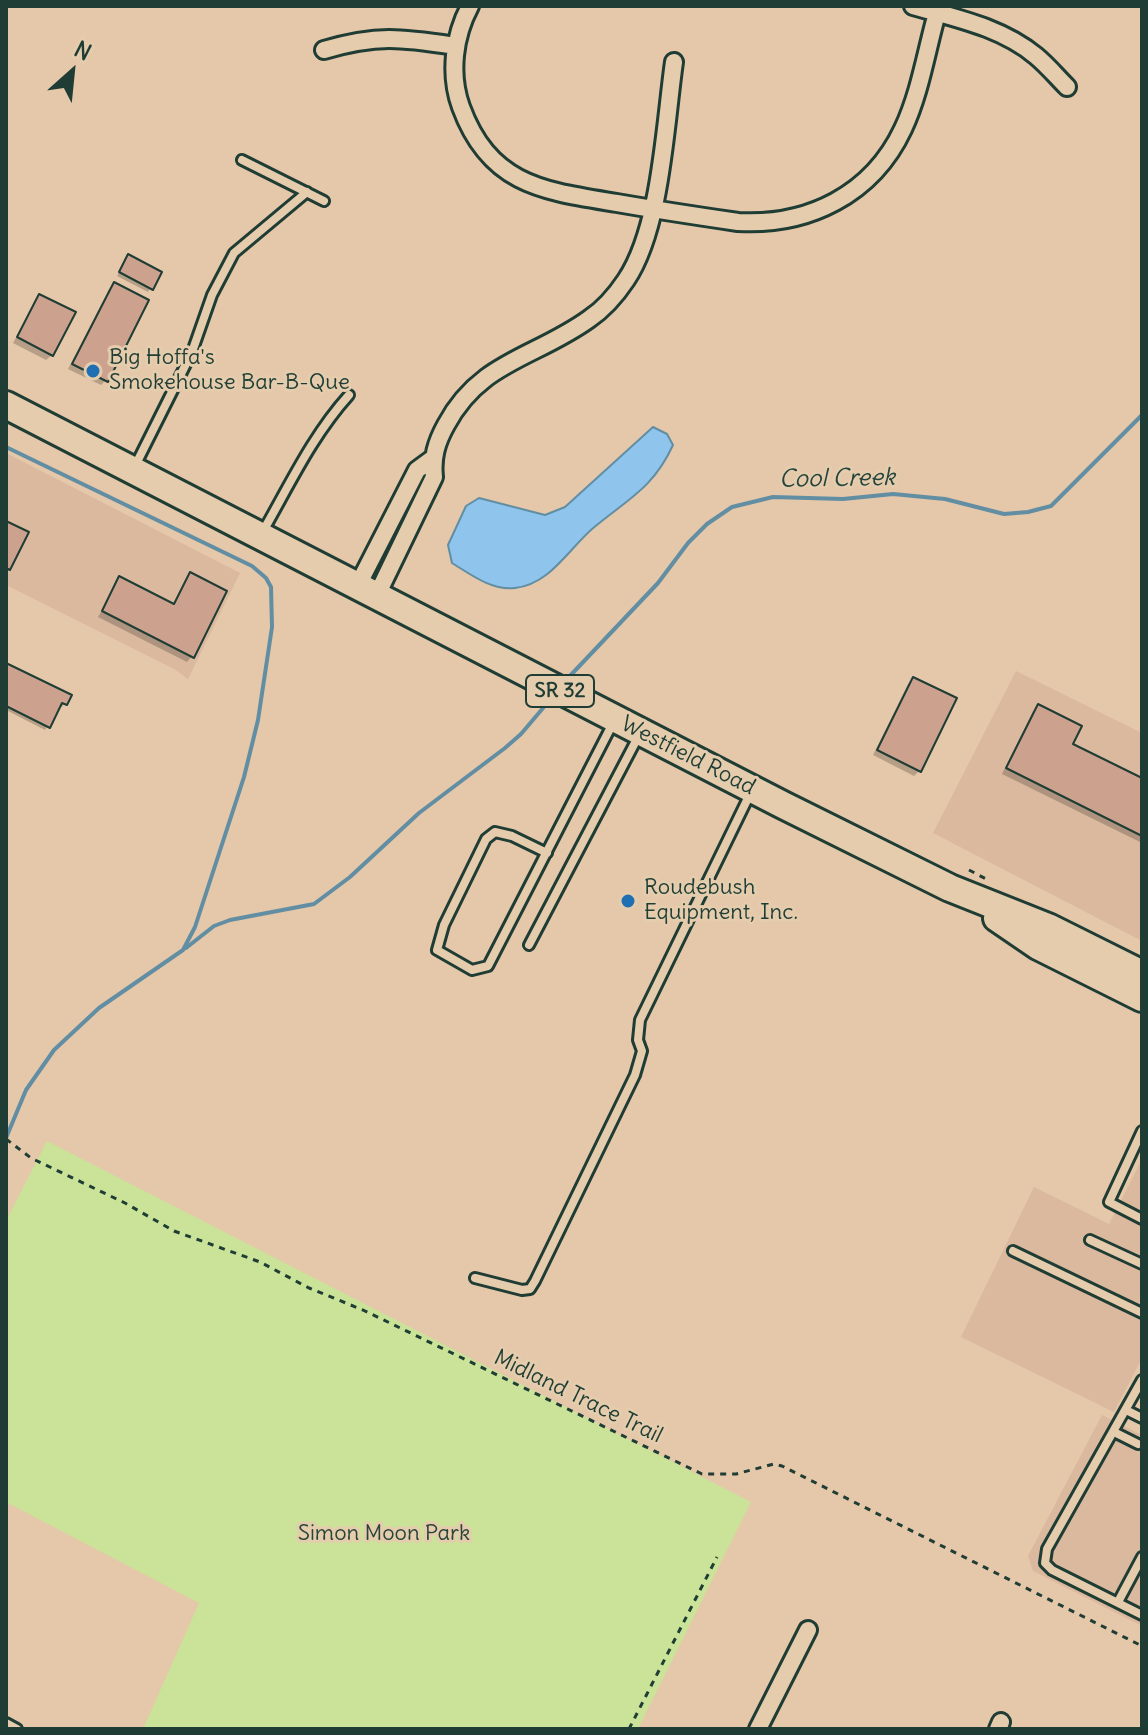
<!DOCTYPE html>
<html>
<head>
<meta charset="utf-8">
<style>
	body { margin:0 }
	#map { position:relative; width:1148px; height:1735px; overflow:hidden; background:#e5c7a9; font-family:Delius,sans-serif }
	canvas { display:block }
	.frame { position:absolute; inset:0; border:8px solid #1f3d34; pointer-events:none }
	.north { position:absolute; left:32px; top:32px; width:80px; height:80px; -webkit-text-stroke:6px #e4ccac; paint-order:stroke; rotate:27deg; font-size:22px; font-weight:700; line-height:32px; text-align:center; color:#1f3d34 }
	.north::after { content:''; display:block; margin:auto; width:28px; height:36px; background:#1f3d34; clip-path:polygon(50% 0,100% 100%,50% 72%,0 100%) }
</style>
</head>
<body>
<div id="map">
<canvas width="1148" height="1735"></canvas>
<div class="frame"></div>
<div class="north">N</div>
</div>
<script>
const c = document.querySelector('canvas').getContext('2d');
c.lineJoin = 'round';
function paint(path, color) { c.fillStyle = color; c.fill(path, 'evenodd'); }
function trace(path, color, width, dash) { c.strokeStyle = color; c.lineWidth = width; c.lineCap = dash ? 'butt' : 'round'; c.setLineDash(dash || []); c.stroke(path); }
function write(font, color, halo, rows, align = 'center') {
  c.font = font + ' Delius,sans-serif'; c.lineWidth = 6; c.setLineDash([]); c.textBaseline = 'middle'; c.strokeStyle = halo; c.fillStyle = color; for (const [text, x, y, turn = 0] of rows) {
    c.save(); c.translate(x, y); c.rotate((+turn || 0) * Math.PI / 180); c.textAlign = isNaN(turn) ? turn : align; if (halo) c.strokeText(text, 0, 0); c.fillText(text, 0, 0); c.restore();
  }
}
const built = new Path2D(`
	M 6,453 L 240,573 L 188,679 L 176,670 L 6,585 Z
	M 1016,671 L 1142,733 L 1142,941 L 933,833 Z
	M 1142,1159 L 1142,1358 L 1114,1412 L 961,1337 L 1034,1187 L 1109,1224 Z
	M 1102,1415 L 1142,1435 L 1142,1626 L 1033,1571 L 1028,1556 Z`);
const green = new Path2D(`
	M 47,1141 L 751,1502 L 638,1729 L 143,1729 L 199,1603 L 6,1502 L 6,1221 Z`);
const water = new Path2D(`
	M 653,427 L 667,434 L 673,445 C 653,489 626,500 592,529 C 568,550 550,584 515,588 C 492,591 470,574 452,563 L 448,545 L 466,506 L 479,498 L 545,515 L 565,507 Z`);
const shadow = new Path2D(`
	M 126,260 L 159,273 L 148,292 L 117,276 Z
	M 114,284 L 106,380 L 101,385 L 68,369 L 109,289 Z
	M 39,296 L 52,355 L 46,360 L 13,343 Z
	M 191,575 L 192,656 L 187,662 L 98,617 L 120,579 L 173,605 Z
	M 6,667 L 69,696 L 62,707 L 59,706 L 45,730 L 6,710 Z
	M 913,679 L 919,771 L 914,776 L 873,755 L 908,684 Z
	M 1038,706 L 1071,744 L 1142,780 L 1142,843 L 1002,774 L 1033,711 Z`);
const stream = new Path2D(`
	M 6,447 L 252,566 L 266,578 L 271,587 L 272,627 L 258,720 L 244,777 L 195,927 L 183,950 L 99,1008 L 54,1050 L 26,1090 L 6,1138
	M 568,678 L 658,583 L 688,543 L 707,524 L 732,507 L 773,497 L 843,499 L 893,494 L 945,499 L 1004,514 L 1028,512 L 1051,506 L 1142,415
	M 186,948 L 214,926 L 230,920 L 314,904 L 350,877 L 419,813 L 505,748 L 521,734 L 549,701`);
const building = new Path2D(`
	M 128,254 L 162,272 L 153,290 L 119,272 Z
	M 114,282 L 149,300 L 108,382 L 72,364 Z
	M 39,294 L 76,312 L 53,356 L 17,337 Z
	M 6,521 L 29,532 L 10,570 L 6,568 Z
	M 190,572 L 227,591 L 194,658 L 102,611 L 119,576 L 174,604 Z
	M 6,663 L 72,695 L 67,705 L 62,703 L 50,728 L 6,706 Z
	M 913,677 L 957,698 L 921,772 L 877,750 Z
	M 1038,704 L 1082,726 L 1073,744 L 1142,778 L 1142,836 L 1006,768 Z`);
const path = new Path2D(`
	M 969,870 L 990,881
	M 6,1139 L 31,1158 L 125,1203 L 174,1231 L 260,1262 L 309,1288 L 363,1310 L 702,1474 L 736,1474 L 774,1464 L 782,1466 L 1142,1646
	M 629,1729 L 717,1557`);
const service = new Path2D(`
	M 242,160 L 324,201
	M 135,466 L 192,352 L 212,295 L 234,253 L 307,192
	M 262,533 C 289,486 312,436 349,395
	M 547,853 L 512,836 L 495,832 L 486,839 L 444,925 L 437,950 L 472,970 L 488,966 L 613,723
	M 529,945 L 638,737
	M 1142,1131 L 1109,1202 L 1142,1219
	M 1090,1240 L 1142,1264
	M 1013,1251 L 1142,1313
	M 475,1278 L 522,1290 L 530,1289 L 535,1281 L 635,1075 L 642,1051 L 638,1040 L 640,1020 L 750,794
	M 1142,1380 L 1047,1549 L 1045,1563 L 1052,1570 L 1142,1615
	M 1126,1410 L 1142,1418
	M 1114,1432 L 1138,1444
	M 1118,1602 L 1142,1557
	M 6,1723 L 17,1729`);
const minor = new Path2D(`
	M 470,6 C 454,36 449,74 461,107 C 490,186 544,191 617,203 C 657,210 697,216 738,222 C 808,226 872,195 903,129 C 921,91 927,46 939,6
	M 913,6 C 955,18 1001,27 1036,56 C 1047,65 1057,77 1067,87
	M 324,50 C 378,34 402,38 456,46
	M 358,585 L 417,470 L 432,459
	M 377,595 L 434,477 C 432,458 436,443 446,425 C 480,361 535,358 589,319 C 604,309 616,295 626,280 C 661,228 665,125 674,62
	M 758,1729 L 808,1630
	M 998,1729 L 1001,1722`);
const primary = new Path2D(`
	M 6,405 L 783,805 L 950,888 L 1048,927 L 1142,974
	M 997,918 L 1038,946 L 1142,998`);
const markers = [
	[93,371,8,"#1f6fb2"],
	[628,901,8,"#1f6fb2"]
];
const shields = [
	[560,691,68]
];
const shieldNames = [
	["SR 32",560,691]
];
const poiNames = [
	["Big Hoffa's",109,358],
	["Smokehouse Bar-B-Que",109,383],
	["Roudebush",644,888],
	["Equipment, Inc.",644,913]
];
const streetNames = [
	["Westfield Road",688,756,27],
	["Midland Trace Trail",578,1397,26]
];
const parkNames = [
	["Simon Moon Park",384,1534]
];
const waterNames = [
	["Cool Creek",837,479,-1]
];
paint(built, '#dab99f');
paint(green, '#cae399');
paint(water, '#8fc4ed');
trace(water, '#628ea3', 2);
paint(shadow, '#0003');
trace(stream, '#628ea3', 4);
paint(building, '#cca28f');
trace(building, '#1f3d34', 2);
trace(service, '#1f3d34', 14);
trace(minor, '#1f3d34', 22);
trace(primary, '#1f3d34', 32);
trace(path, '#1f3d34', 3, [6, 6]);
trace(service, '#e4ccac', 8);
trace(minor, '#e4ccac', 16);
trace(primary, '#e4ccac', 26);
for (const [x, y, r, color] of markers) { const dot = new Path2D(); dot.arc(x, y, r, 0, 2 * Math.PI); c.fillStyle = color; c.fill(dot); trace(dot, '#e4ccac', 3); }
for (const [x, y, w] of shields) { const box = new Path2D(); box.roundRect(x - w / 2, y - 16, w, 32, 6); c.fillStyle = '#e4ccac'; c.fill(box); trace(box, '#1f3d34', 2); }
write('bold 20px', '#1f3d34', null, shieldNames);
write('22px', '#1f3d34', '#e4ccac', poiNames, 'left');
write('22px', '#1f3d34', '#e4ccac', streetNames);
write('22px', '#284539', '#e4ccac', parkNames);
write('italic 24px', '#25443d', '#e4ccac', waterNames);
</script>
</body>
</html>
